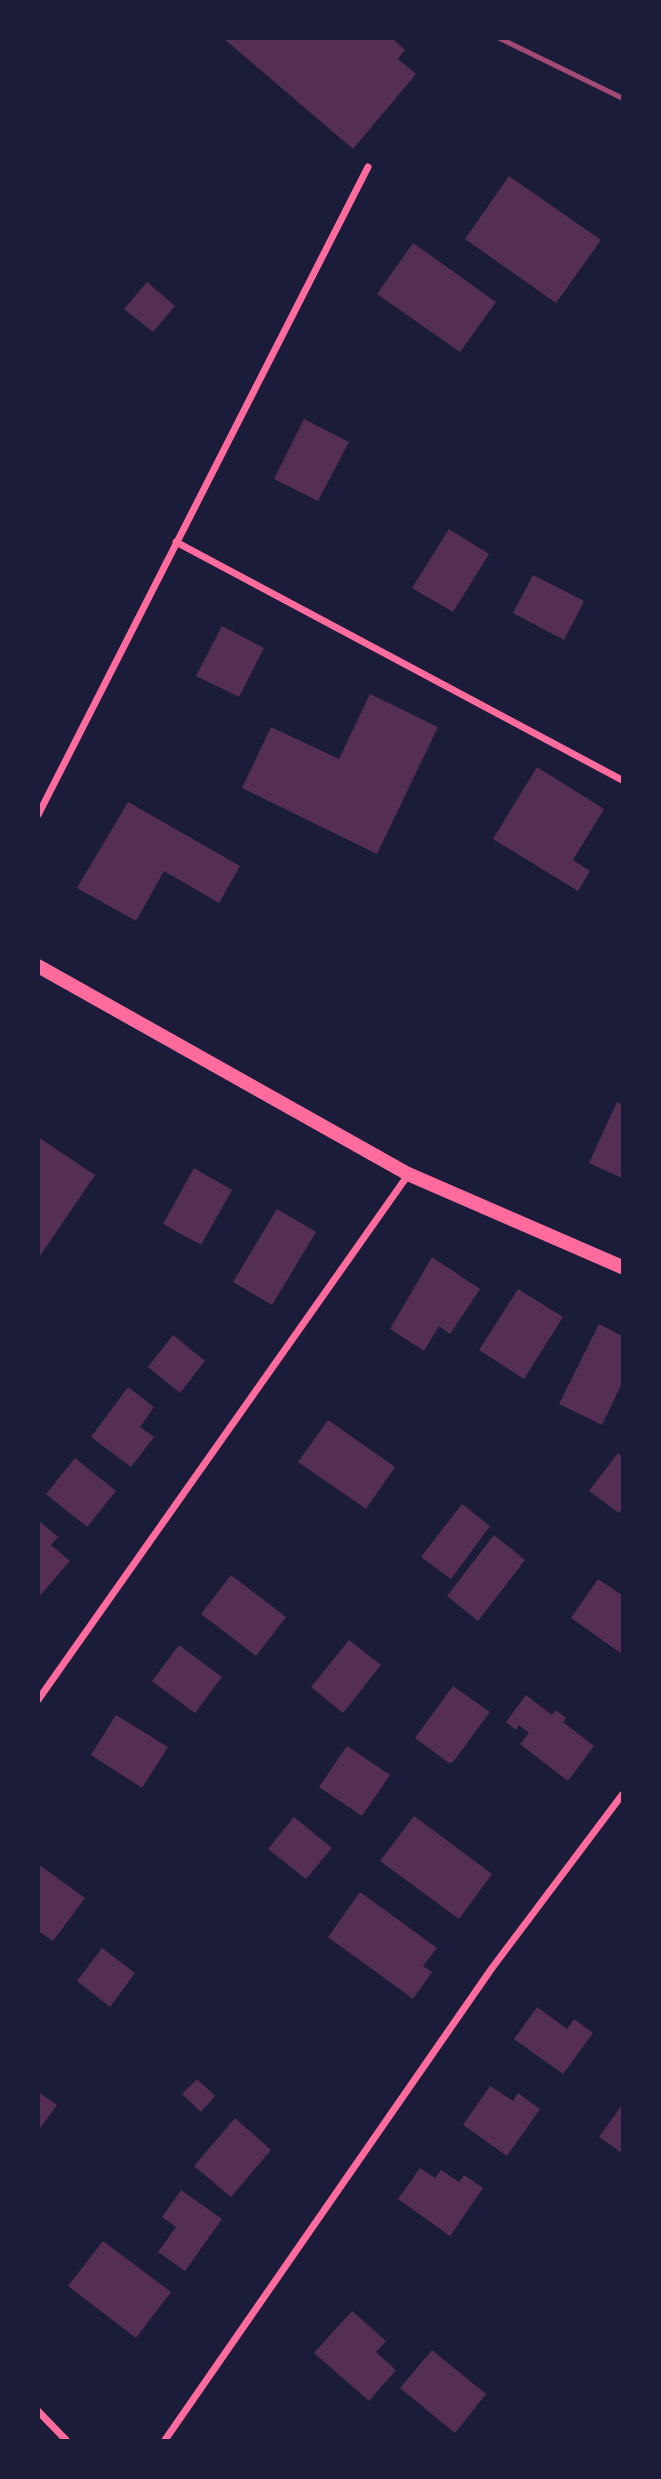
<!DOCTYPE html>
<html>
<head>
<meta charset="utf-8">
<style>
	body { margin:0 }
	#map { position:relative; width:661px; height:2479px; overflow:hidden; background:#1b1b3a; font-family:Lato,sans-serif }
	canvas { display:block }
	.frame { position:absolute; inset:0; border:40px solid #1b1b3a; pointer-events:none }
</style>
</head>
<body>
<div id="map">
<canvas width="661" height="2479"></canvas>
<div class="frame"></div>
</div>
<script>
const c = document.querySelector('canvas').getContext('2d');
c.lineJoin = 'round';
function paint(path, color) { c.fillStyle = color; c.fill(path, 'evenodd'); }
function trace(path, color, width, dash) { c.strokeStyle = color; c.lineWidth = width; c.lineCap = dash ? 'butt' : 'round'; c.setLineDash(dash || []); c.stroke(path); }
const building = new Path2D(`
	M 223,38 L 392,38 L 405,50 L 398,59 L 416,74 L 353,149 Z
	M 509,176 L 601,240 L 556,303 L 465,239 Z
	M 413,243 L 496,302 L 460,352 L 377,294 Z
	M 147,282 L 175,306 L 153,332 L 124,309 Z
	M 304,419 L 349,442 L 318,501 L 274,479 Z
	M 449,529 L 489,554 L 453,612 L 412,588 Z
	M 533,575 L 584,601 L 564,640 L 513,613 Z
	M 222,626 L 264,648 L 239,697 L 196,676 Z
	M 370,694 L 438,727 L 377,854 L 242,788 L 271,727 L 339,759 Z
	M 537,767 L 604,809 L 573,860 L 590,871 L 578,891 L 493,839 Z
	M 128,802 L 240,866 L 219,903 L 164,871 L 136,921 L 77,888 Z
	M 617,1102 L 622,1104 L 622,1178 L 589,1163 Z
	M 38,1137 L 95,1175 L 38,1259 Z
	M 194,1168 L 232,1190 L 201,1245 L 163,1224 Z
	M 277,1209 L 316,1232 L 272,1305 L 233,1282 Z
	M 432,1257 L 480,1289 L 450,1334 L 439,1326 L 424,1351 L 390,1329 Z
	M 518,1289 L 563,1317 L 524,1379 L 479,1350 Z
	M 599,1324 L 622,1336 L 622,1383 L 602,1425 L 559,1404 Z
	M 173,1335 L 205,1361 L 180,1393 L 148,1367 Z
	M 128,1387 L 154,1407 L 140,1427 L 154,1437 L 131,1467 L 91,1437 Z
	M 328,1420 L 395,1467 L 366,1509 L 298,1462 Z
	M 618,1453 L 622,1457 L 622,1509 L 619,1513 L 589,1491 Z
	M 75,1458 L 116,1491 L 87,1527 L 46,1494 Z
	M 462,1504 L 490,1526 L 451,1579 L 421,1557 Z
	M 38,1520 L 58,1537 L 51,1545 L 70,1561 L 38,1598 Z
	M 494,1535 L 525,1560 L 478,1621 L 447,1596 Z
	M 231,1575 L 286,1617 L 256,1656 L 201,1614 Z
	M 598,1579 L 622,1595 L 622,1654 L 571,1618 Z
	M 349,1640 L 381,1665 L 343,1713 L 311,1687 Z
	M 179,1645 L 222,1677 L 195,1713 L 152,1681 Z
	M 453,1686 L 490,1712 L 453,1762 L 449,1763 L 415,1738 Z
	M 526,1695 L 552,1715 L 556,1710 L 566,1718 L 563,1722 L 594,1746 L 568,1781 L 520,1744 L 529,1733 L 519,1725 L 516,1730 L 506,1722 Z
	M 116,1715 L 168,1747 L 142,1788 L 91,1755 Z
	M 347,1746 L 390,1775 L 362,1816 L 319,1787 Z
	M 414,1816 L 492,1874 L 459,1919 L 380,1861 Z
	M 294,1817 L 332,1848 L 306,1879 L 268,1849 Z
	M 38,1864 L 85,1898 L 53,1941 L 38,1931 Z
	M 360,1892 L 437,1948 L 423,1966 L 432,1972 L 413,1999 L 328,1937 Z
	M 102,1948 L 135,1973 L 110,2007 L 77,1981 Z
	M 537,2007 L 567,2029 L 574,2019 L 593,2033 L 563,2074 L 514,2039 Z
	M 197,2079 L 215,2096 L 201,2112 L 182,2094 Z
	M 490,2086 L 513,2101 L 518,2093 L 540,2109 L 507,2156 L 463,2125 Z
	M 38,2092 L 57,2105 L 38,2131 Z
	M 622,2105 L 622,2153 L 599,2137 Z
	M 235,2118 L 271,2150 L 231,2197 L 194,2166 Z
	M 420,2168 L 435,2178 L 441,2170 L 459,2182 L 464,2175 L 483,2188 L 450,2236 L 398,2199 Z
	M 181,2190 L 222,2219 L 185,2271 L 158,2252 L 176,2227 L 162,2217 Z
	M 103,2241 L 171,2292 L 136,2338 L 68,2286 Z
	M 352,2311 L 386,2341 L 376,2352 L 396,2370 L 369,2401 L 314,2353 Z
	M 432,2350 L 486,2394 L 455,2433 L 400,2388 Z`);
const minor = new Path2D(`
	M 176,542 L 622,780
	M 38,815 L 368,167
	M 38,1700 L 408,1175
	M 38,2411 L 66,2440
	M 165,2440 L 492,1968 L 622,1795`);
const secondary = new Path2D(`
	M 38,966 L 408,1174 L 622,1267`);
const rail = new Path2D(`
	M 499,38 L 622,98`);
paint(building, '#542f53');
trace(minor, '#ff6b9d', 7);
trace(secondary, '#ff6b9d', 14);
trace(rail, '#a44b75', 5);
</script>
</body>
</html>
